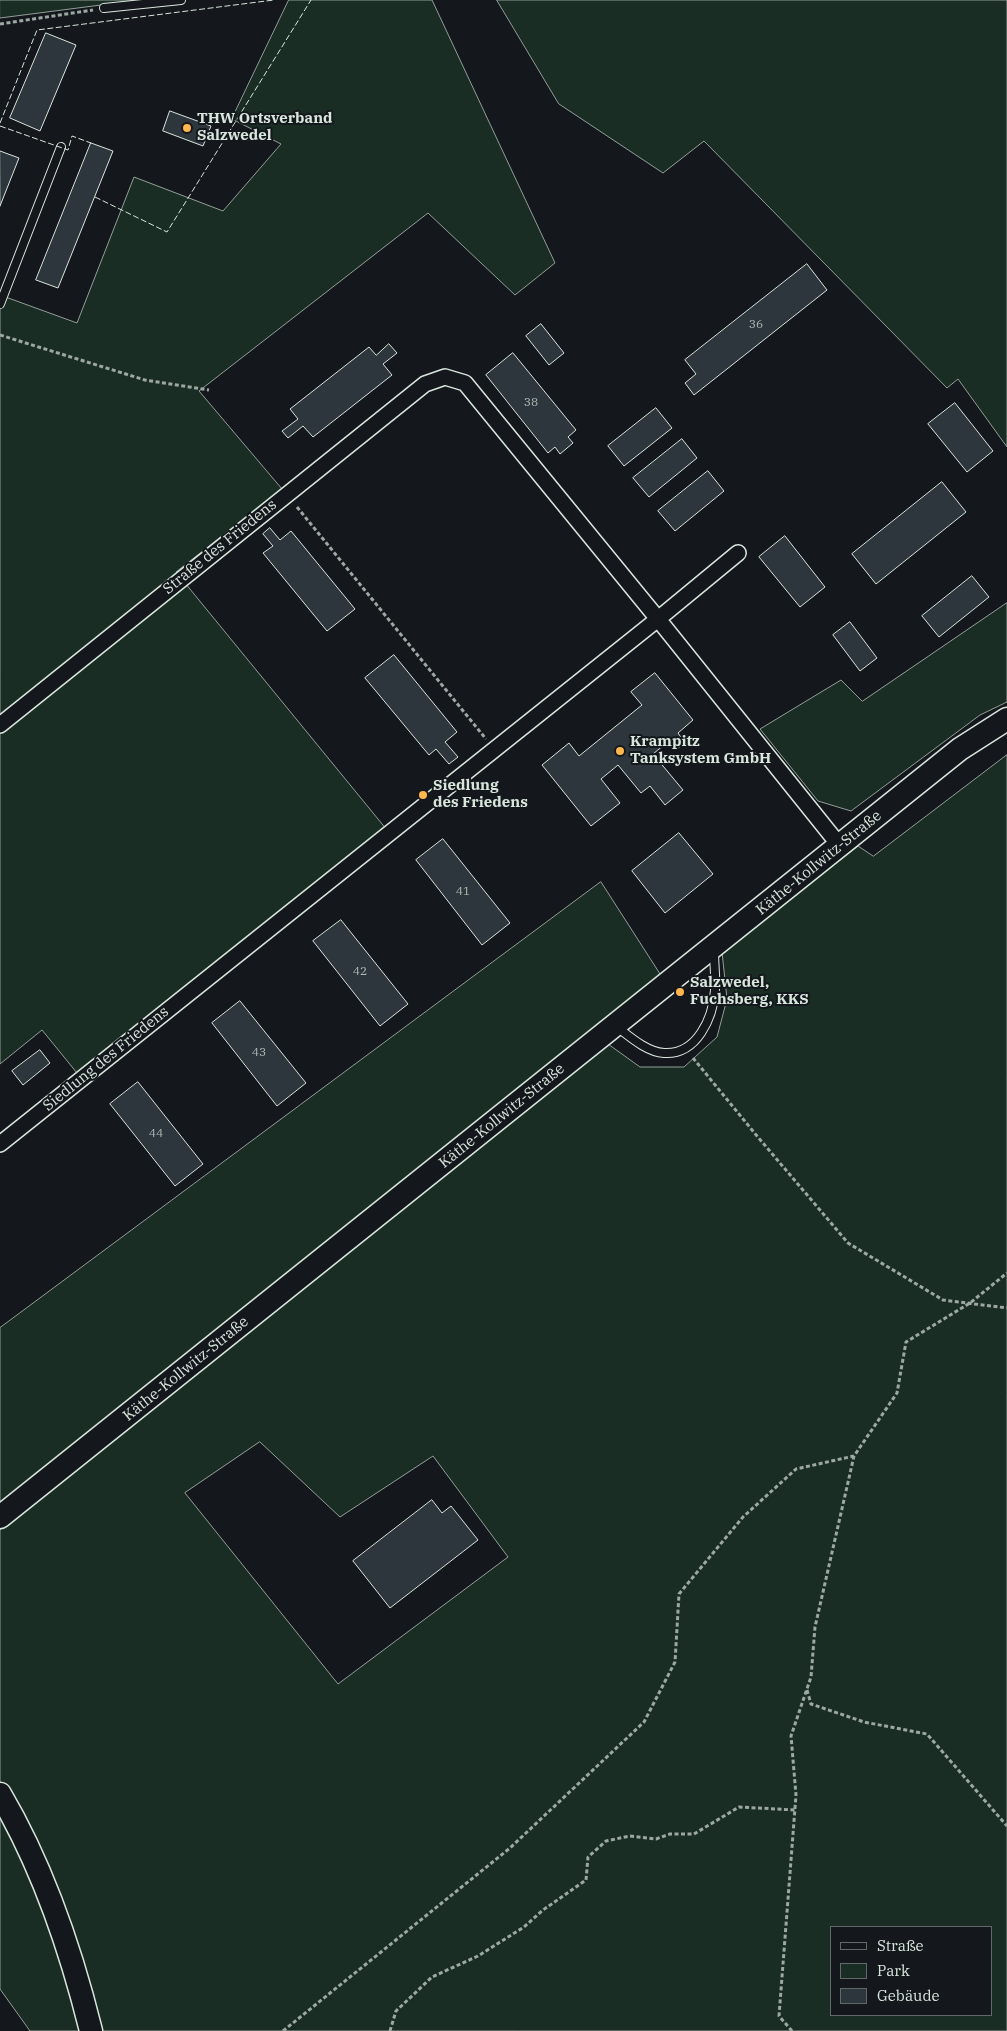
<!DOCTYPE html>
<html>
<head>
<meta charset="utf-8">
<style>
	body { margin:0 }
	#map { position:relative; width:1007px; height:2031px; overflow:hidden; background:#14181c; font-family:"IBM Plex Serif",serif }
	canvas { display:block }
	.legend { position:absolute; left:830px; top:1926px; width:162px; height:90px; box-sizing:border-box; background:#14181c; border:1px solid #626a69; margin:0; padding:6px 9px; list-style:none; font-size:15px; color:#d8e6dc }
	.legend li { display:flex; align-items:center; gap:10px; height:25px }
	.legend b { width:25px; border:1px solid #626a69 }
</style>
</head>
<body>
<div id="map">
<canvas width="1007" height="2031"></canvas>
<ul class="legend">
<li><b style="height:6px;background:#14181c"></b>Straße</li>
<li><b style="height:14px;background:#1a2d24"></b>Park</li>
<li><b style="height:14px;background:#2c363c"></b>Gebäude</li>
</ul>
</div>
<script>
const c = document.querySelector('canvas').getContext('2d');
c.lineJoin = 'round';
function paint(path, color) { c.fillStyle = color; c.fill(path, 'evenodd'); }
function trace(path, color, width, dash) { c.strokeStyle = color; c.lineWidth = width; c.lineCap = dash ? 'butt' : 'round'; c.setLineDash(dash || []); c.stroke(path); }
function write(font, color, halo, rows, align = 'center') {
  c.font = font + ' "IBM Plex Serif",serif'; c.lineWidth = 4; c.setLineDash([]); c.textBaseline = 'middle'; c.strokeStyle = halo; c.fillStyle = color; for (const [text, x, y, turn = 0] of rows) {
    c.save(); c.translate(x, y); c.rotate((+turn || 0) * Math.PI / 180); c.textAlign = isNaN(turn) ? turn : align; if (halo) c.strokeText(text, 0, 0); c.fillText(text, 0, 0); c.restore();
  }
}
const green = new Path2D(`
	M 0,0 L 140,0 L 0,18 Z
	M 289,0 L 432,0 L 555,263 L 515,295 L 428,213 L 199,391 L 282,489 L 176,572 L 387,830 L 77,1073 L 42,1030 L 0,1064 L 0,295 L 77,323 L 134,177 L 223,211 L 281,144 L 232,119 Z
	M 497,0 L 1007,0 L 1007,447 L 958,379 L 947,388 L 704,141 L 663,173 L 559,104 Z
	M 1007,603 L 1007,702 L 980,715 L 851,811 L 818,801 L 760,729 L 841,680 L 862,701 Z
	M 1007,755 L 1007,2031 L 30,2031 L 0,1989 L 0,1530 L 608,1044 L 640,1067 L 684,1067 L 717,1037 L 727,999 L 722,952 L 858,846 L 873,856 ZM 260,1442 L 340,1517 L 433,1456 L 508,1557 L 338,1684 L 185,1493 ZM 831,1927 L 991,1927 L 991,2015 L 831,2015 Z
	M 601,882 L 662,977 L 0,1506 L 0,1328 Z`);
const building = new Path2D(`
	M 46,33 L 76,45 L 40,131 L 10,118 Z
	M 170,111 L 211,126 L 203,146 L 163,131 Z
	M 91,143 L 113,151 L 58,288 L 36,280 Z
	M 0,151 L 19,158 L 0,206 Z
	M 807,264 L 827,290 L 694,395 L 685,383 L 696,374 L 685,360 Z
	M 541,324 L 564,353 L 549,365 L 526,336 Z
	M 389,344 L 397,353 L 383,364 L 392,375 L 313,437 L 303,426 L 288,438 L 282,431 L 298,419 L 290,409 L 369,347 L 376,355 Z
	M 513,353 L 576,430 L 568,437 L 573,443 L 560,454 L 555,447 L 548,453 L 486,375 Z
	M 955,403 L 993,451 L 967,472 L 928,424 Z
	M 656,408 L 672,428 L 624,466 L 608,446 Z
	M 682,439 L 697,458 L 649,497 L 633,478 Z
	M 708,471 L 724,491 L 675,531 L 658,511 Z
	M 942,482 L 966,512 L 876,584 L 852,554 Z
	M 270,528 L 280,540 L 291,531 L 355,609 L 327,631 L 263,553 L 273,546 L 263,534 Z
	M 785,536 L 825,587 L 800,607 L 759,557 Z
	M 972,576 L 989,597 L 939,637 L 922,616 Z
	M 850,622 L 877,658 L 860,671 L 833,635 Z
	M 394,655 L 457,732 L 445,742 L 458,757 L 449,764 L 436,749 L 429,755 L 365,678 Z
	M 655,673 L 693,720 L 678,733 L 685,743 L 677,749 L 670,740 L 653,754 L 683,790 L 665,805 L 650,786 L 641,793 L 618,765 L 601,779 L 620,803 L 591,826 L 542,765 L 569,743 L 579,756 L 642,705 L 631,692 Z
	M 679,833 L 713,874 L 665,913 L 632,871 Z
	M 443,839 L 510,923 L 482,945 L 416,860 Z
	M 341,920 L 408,1004 L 380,1026 L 313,941 Z
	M 240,1001 L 306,1083 L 277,1106 L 212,1023 Z
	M 40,1050 L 50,1063 L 23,1085 L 12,1071 Z
	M 138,1082 L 203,1164 L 175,1186 L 110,1104 Z
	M 432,1500 L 442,1513 L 451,1506 L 478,1540 L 390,1608 L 353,1561 Z`);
const path = new Path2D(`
	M 0,24 L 93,10
	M 0,335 L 145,380 L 209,390
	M 297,507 L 486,739
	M 693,1058 L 757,1136 L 848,1243 L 943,1300 L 1007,1308
	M 807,1690 L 811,1704 L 864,1722 L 927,1734 L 1007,1826
	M 283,2031 L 510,1848 L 644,1722 L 675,1662 L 679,1594 L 743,1517 L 796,1469 L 854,1456
	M 390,2031 L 396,2011 L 432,1977 L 478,1956 L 524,1927 L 543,1910 L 586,1880 L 588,1857 L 606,1841 L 630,1836 L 656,1839 L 670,1834 L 694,1834 L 739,1807 L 795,1810
	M 792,2031 L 779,2016 L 796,1795 L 791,1736 L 811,1677 L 815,1627 L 854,1456 L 897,1393 L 906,1342 L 970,1303 L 1007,1273`);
const service = new Path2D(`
	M 104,8 L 181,0
	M 0,304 L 61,147
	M 617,1027 C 630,1037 647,1052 664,1053 C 697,1055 713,1018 715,990 C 716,978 714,964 714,951`);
const minor = new Path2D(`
	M 0,725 L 425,384 L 445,377 L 465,383 L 658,619 L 840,846
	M 0,1144 L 658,619 L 738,553`);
const secondary = new Path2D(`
	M 0,1517 L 960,749 L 1007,719
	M 0,1794 C 43,1867 71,1950 91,2031`);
const fence = new Path2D(`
	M 0,123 L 37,30 L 274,0
	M 0,126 L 68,150 L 72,136 L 91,143
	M 95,197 L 167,232 L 311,0`);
const markers = [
	[187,128,5,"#ffb74d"],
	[620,751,5,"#ffb74d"],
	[423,795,5,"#ffb74d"],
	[680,992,5,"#ffb74d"]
];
const numberNames = [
	["36",756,325],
	["38",531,403],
	["41",463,892],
	["42",360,972],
	["43",259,1053],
	["44",156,1134]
];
const poiNames = [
	["THW Ortsverband",197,119],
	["Salzwedel",197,136],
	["Krampitz",630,742],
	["Tanksystem GmbH",630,759],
	["Siedlung",433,786],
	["des Friedens",433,803],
	["Salzwedel,",690,983],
	["Fuchsberg, KKS",690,1000]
];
const streetNames = [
	["Straße des Friedens",220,547,-39],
	["Käthe-Kollwitz-Straße",819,863,-39],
	["Siedlung des Friedens",106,1059,-39],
	["Käthe-Kollwitz-Straße",502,1116,-39],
	["Käthe-Kollwitz-Straße",186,1369,-39]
];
paint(green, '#1a2d24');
trace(green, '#939e99', 1);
paint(building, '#2c363c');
trace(building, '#d8e6dc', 1);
trace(service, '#d8e6dc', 10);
trace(minor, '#d8e6dc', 18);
trace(secondary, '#d8e6dc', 25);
trace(path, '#9da8a2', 3, [4, 2.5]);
trace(service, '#14181c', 8);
trace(minor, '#14181c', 15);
trace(secondary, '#14181c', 22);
trace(fence, '#d8e6dc', 1, [6, 2.5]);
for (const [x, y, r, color] of markers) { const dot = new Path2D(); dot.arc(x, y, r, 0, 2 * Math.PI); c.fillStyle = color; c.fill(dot); trace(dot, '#14181c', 2); }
write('12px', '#adbab4', null, numberNames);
write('bold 15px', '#d8e6dc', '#14181c', poiNames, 'left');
write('15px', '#d8e6dc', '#14181c', streetNames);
</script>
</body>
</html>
